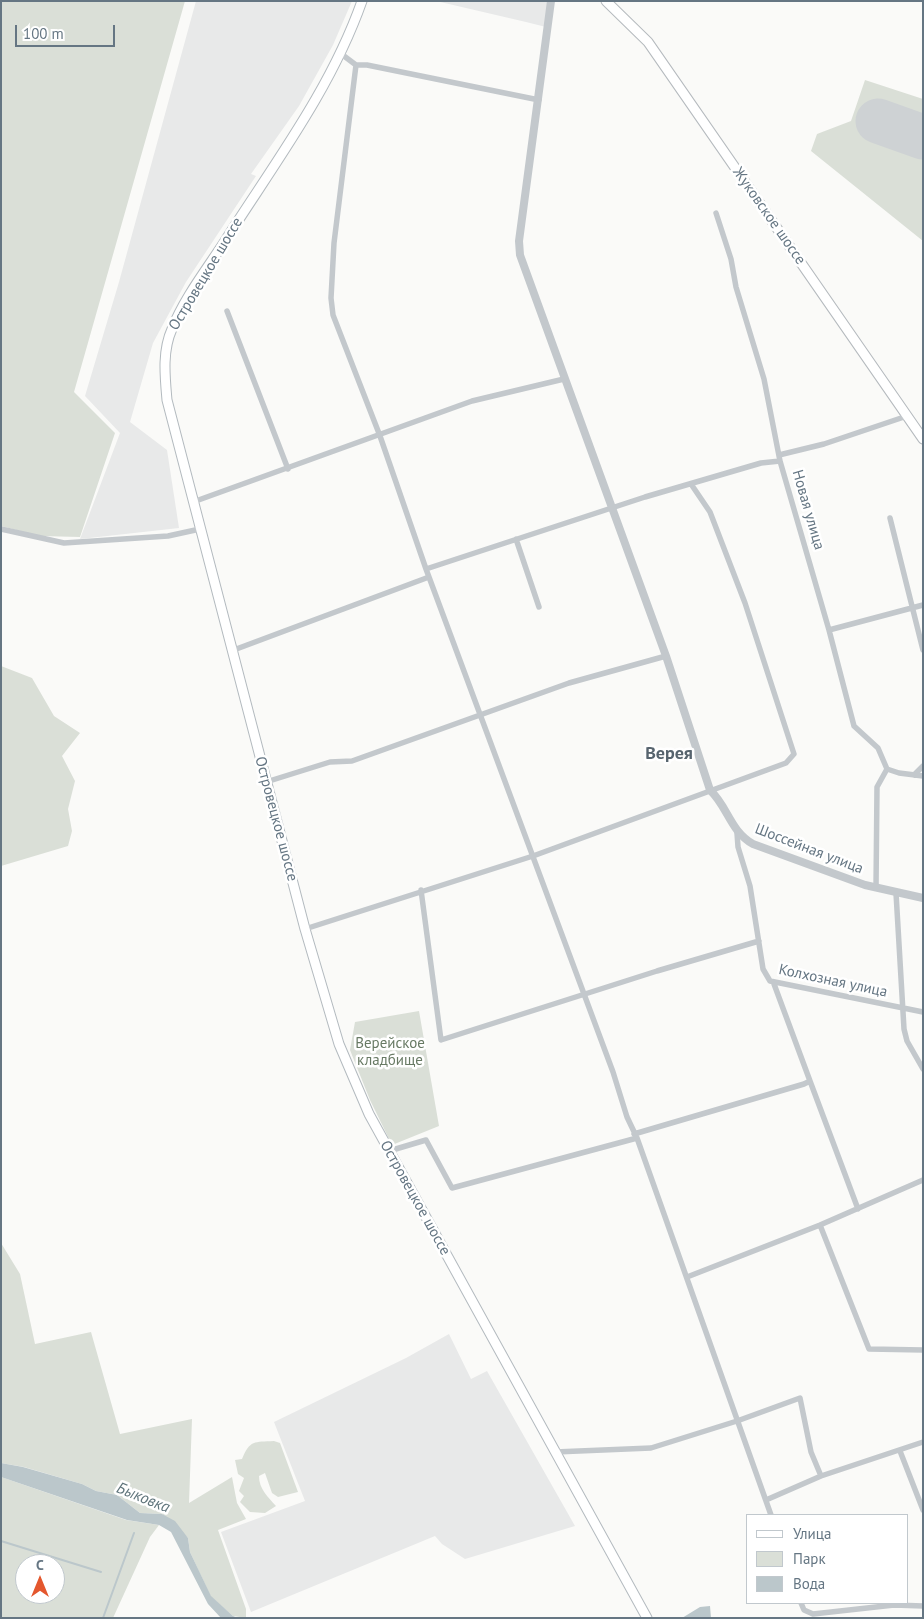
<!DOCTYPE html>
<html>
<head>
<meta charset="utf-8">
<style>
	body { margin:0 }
	#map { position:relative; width:924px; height:1619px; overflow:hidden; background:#fafaf8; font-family:"PT Sans",sans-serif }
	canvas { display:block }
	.frame { position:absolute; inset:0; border:2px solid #657683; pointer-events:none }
	.legend { position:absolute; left:746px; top:1514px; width:162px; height:90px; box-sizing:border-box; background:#fff; border:1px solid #c1c8cd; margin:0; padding:6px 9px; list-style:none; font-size:15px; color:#657683 }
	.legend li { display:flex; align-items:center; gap:10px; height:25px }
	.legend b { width:25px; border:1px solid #c1c8cd }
	.north { position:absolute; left:15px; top:1554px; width:50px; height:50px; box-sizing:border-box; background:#fff; border:1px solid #c1c8cd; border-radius:50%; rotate:0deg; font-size:14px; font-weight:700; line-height:20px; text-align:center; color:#657683 }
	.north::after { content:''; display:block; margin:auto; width:18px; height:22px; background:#e4572e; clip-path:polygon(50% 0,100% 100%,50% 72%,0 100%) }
	.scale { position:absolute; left:15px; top:25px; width:100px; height:22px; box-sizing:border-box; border:2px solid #657683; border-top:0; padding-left:6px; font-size:15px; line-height:18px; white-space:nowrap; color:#657683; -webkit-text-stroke:4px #fff; paint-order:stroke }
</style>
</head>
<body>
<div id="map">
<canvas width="924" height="1619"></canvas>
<div class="frame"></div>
<ul class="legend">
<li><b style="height:6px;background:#fff"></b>Улица</li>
<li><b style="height:14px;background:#dadfd7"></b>Парк</li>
<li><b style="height:14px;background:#bbc7cb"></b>Вода</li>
</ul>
<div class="north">С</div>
<div class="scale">100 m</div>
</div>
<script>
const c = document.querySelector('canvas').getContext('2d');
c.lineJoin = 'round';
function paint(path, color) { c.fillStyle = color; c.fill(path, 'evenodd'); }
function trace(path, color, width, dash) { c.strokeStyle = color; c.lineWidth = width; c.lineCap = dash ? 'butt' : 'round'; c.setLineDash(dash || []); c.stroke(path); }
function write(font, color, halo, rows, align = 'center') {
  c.font = font + ' "PT Sans",sans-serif'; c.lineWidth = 5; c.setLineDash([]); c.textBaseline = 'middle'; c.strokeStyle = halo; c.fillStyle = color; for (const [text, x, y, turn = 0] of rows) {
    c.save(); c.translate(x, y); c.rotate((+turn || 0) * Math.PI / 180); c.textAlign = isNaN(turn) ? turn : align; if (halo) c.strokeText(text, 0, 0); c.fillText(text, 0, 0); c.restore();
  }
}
const built = new Path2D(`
	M 196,1 L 352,1 L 333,45 L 299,106 L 251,174 L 256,176 L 186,282 L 153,343 L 130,422 L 167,450 L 179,528 L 80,539 L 120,433 L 85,396 L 119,282 Z
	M 436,1 L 548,1 L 546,27 L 526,22 Z
	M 449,1334 L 471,1379 L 487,1371 L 575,1526 L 465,1559 L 442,1544 L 435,1536 L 251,1612 L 221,1532 L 305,1501 L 274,1422 L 406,1358 Z`);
const green = new Path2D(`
	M 1,1 L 185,1 L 74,392 L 115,433 L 80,537 L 40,536 L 1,526 Z
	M 865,80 L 923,99 L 923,241 L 811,151 L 817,134 L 851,121 Z
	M 1,666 L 32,678 L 54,716 L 80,733 L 62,756 L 75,781 L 68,809 L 72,831 L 68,846 L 1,866 Z
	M 419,1011 L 439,1126 L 392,1145 L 370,1100 L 350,1050 L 355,1022 Z
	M 1,1243 L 20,1274 L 35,1344 L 91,1332 L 120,1434 L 192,1419 L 189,1503 L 232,1477 L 237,1503 L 246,1519 L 218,1530 L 246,1609 L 246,1618 L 233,1616 L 211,1597 L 190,1552 L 188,1538 L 162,1514 L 140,1513 L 117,1495 L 96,1491 L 82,1484 L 24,1467 L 1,1463 Z
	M 274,1441 L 280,1443 L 298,1492 L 278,1497 L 272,1493 L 265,1473 L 259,1476 C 259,1489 268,1497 276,1506 L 265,1513 L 250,1512 L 240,1502 L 244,1496 L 239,1491 L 244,1478 L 238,1474 L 235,1460 L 242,1459 C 250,1440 254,1442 274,1441 Z
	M 1,1477 L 126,1520 L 159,1525 L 150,1537 L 113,1618 L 1,1618 ZM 25,1564 L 55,1564 L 55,1594 L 25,1594 Z`);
const water = new Path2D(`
	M 1,1463 L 23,1467 L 82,1484 L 96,1491 L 117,1495 L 140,1513 L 162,1514 L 175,1521 L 188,1538 L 190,1552 L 211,1596 L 233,1616 L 238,1618 L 221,1618 L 208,1604 L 171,1532 L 159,1525 L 127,1520 L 1,1477 Z
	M 710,1606 L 711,1618 L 682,1618 L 700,1607 Z`);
const stream = new Path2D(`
	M 1,1541 L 101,1572
	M 103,1618 L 134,1533`);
const runway = new Path2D(`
	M 878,121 L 923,137`);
const minor = new Path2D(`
	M 340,53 L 356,65 L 367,65 L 539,100
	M 356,65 L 334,243 L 331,298 L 333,315 L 380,436 L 426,569 L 613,1072 L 627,1117 L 637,1138 L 771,1515
	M 716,213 L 731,259 L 736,287 L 764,379 L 780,461 L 829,630 L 854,726 L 878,748 L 887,769 L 899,773 L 923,776
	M 227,311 L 288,469
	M 779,455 L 824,444 L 907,416
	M 193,502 L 472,401 L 564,379
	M 890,518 L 923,650
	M 1,529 L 64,543 L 168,536 L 200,529
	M 516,539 L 539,607
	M 426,569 L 645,497 L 761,463 L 780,461
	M 829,630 L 923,605
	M 231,651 L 429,577
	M 914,775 L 923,766
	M 266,782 L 330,762 L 352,761 L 569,683 L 666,656
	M 737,833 L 738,847 L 750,886 L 763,969 L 770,981 L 923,1012
	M 876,888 L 877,787 L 887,769
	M 421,890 L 441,1040 L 657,971 L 759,941
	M 896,893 L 904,1029 L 907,1041 L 923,1069
	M 305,929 L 533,856 L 786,763 L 794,754 L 745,603 L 710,512 L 691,484
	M 810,1081 L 858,1209
	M 634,1134 L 804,1084 L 810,1081 L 774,984
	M 389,1151 L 426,1140 L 452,1188 L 637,1138
	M 820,1225 L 869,1349 L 923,1350
	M 687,1277 L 820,1225 L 923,1180
	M 900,1451 L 923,1510
	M 555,1452 L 651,1448 L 737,1421 L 800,1398 L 811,1452 L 821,1476
	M 766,1500 L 821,1476 L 923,1442
	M 801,1603 L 804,1610 L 813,1614 L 894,1605 L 923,1606`);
const tertiary = new Path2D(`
	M 551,1 L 519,241 L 520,255 L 666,656 L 710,790 C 728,807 730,831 753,844 L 865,885 L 923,898`);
const secondary = new Path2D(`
	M 362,1 C 331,89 274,164 225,241 C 207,269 184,298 172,329 C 162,351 165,377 167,400 L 305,929 L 339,1044 L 369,1114 L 647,1618`);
const primary = new Path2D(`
	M 606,1 L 648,42 L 923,439`);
const streetNames = [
	["Жуковское шоссе",769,216,55],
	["Островецкое шоссе",206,274,-59],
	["Новая улица",808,510,74],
	["Островецкое шоссе",276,819,75],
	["Шоссейная улица",809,849,21],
	["Колхозная улица",833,981,12],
	["Островецкое шоссе",415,1198,61]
];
const parkNames = [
	["Верейское",390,1044],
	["кладбище",390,1061]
];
const waterNames = [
	["Быковка",143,1498,22]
];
const quarterNames = [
	["Верея",669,754]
];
paint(built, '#e8e9e9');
paint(green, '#dadfd7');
paint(water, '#bbc7cb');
trace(stream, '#bbc7cb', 2);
trace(runway, '#ced2d4', 45);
trace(secondary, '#b3babf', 11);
trace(primary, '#b5babe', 11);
trace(minor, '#c3c8cc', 5.5);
trace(tertiary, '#c3c8cc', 8);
trace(secondary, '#fff', 9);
trace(primary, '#fff', 9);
write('15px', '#657683', '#fff', streetNames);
write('15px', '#687a64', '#fff', parkNames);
write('italic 16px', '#60757c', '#fff', waterNames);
write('bold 18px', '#57646e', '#fff', quarterNames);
</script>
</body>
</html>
